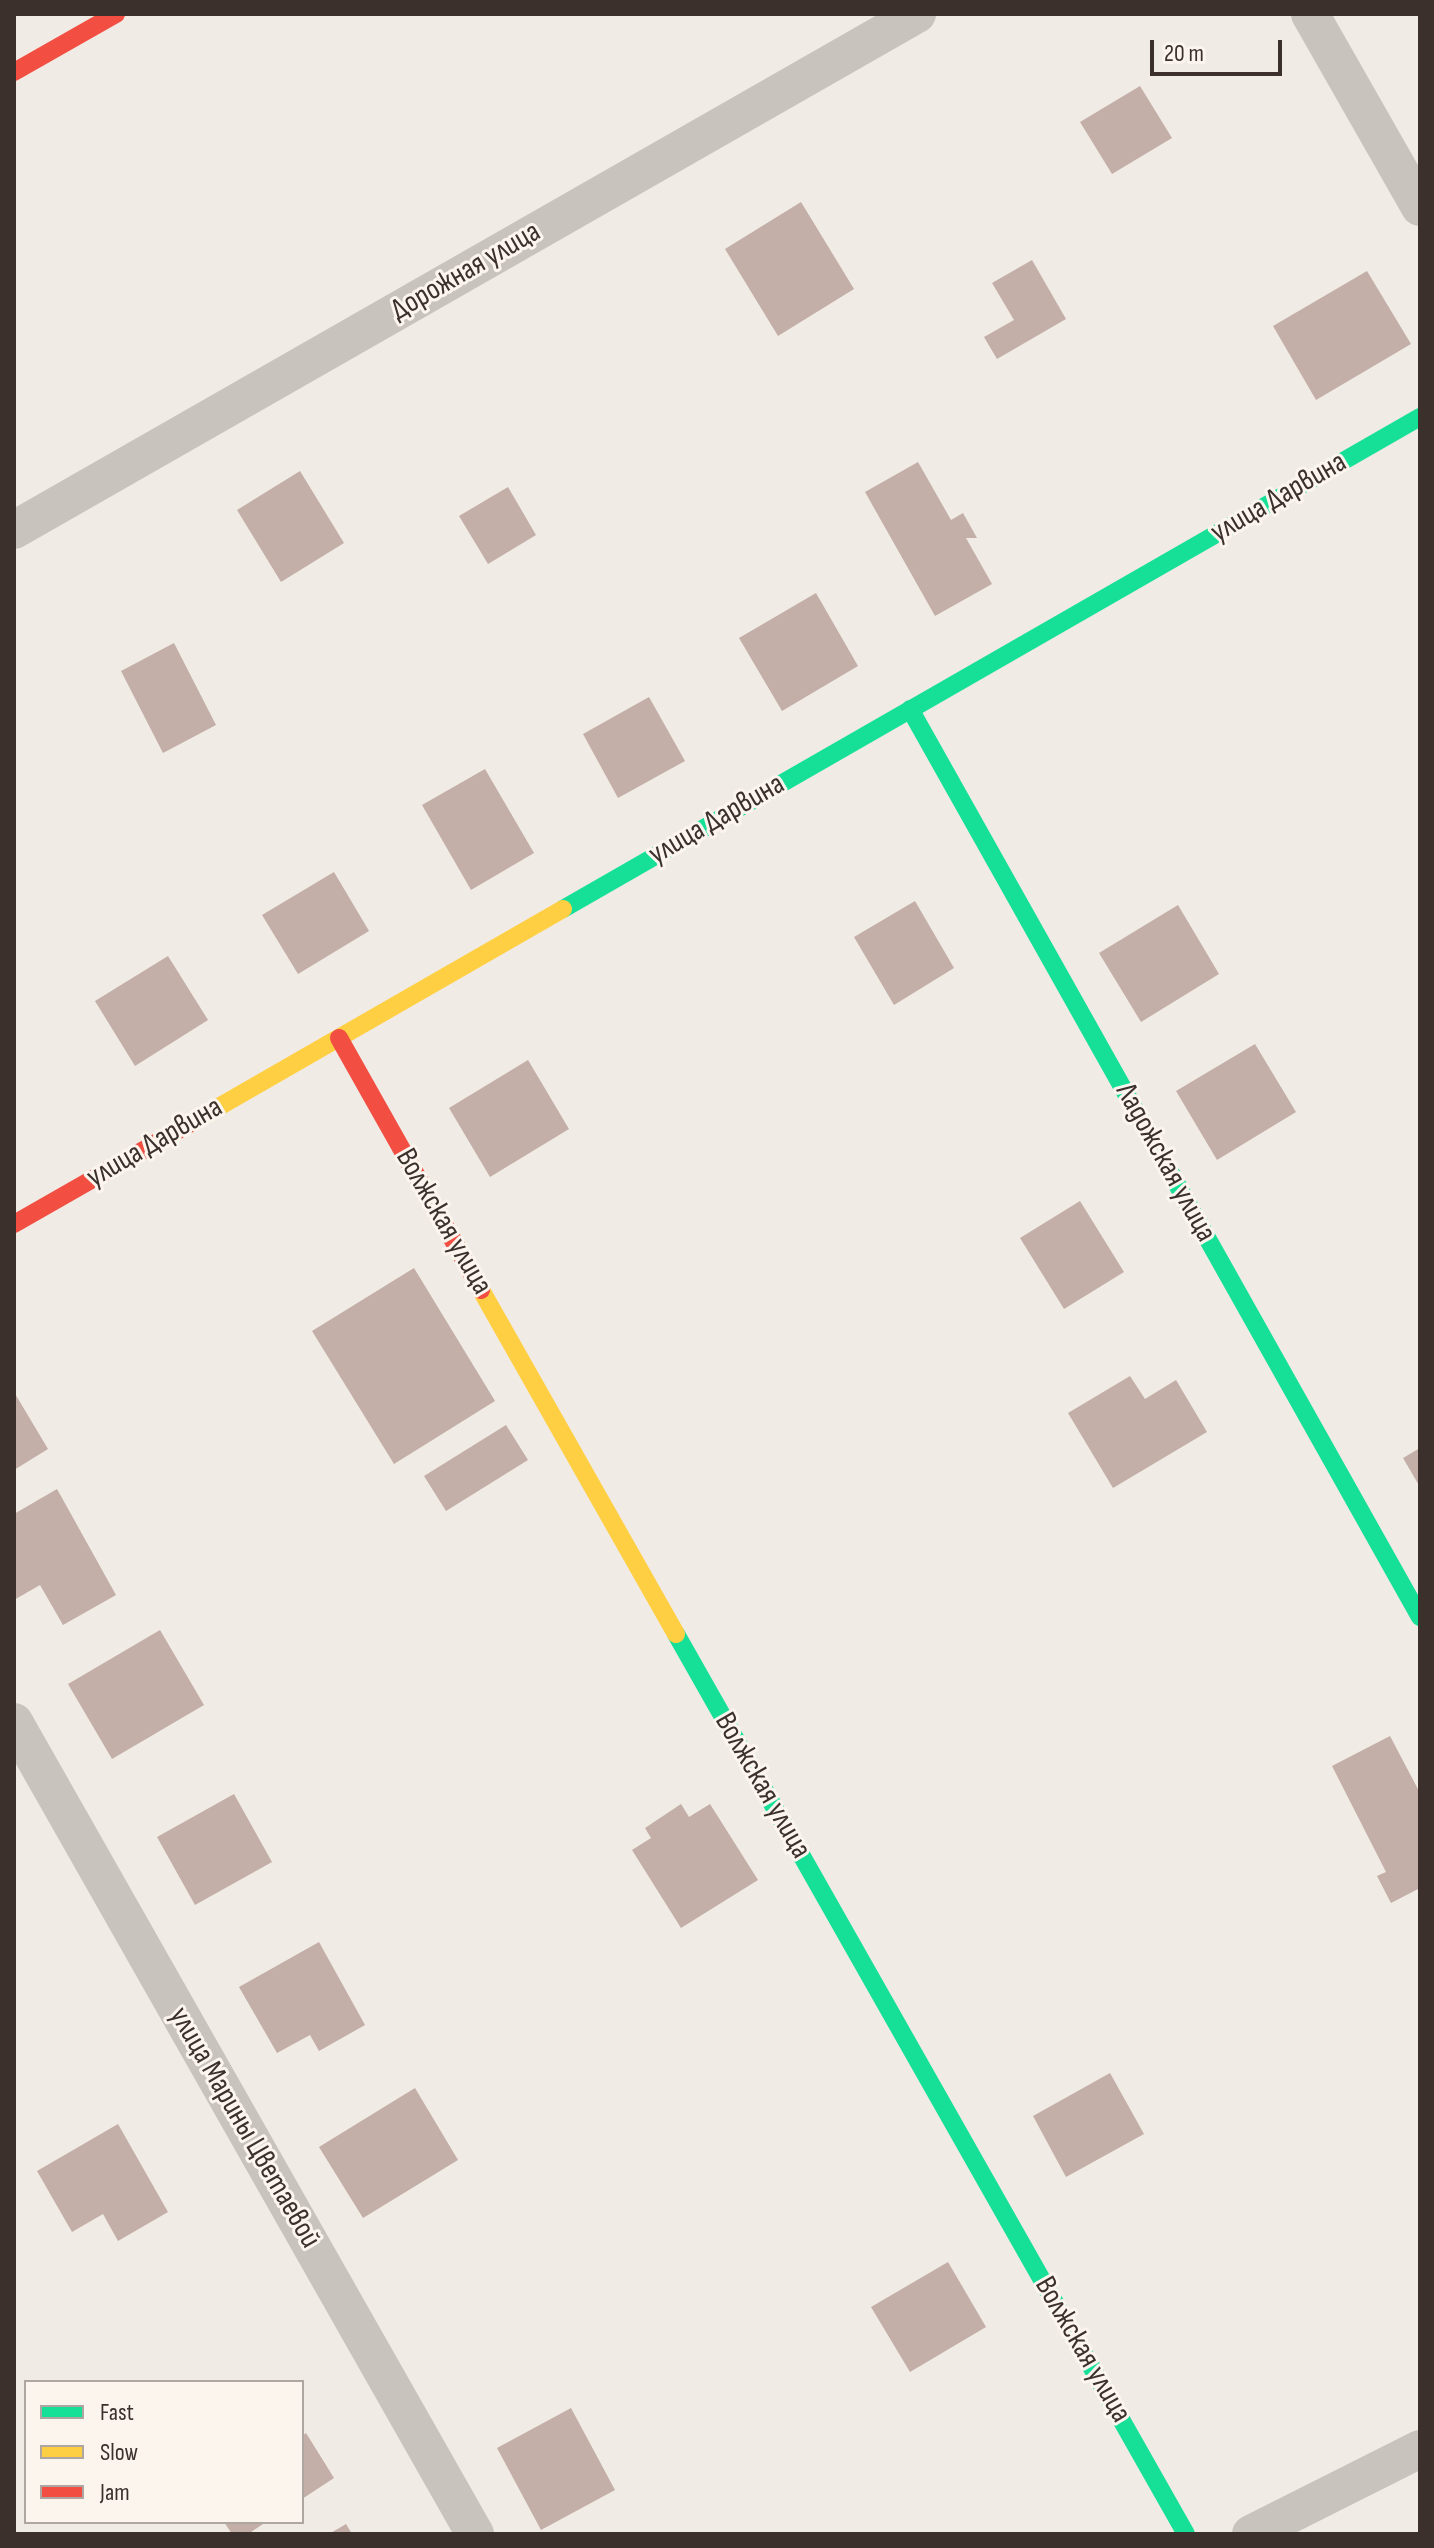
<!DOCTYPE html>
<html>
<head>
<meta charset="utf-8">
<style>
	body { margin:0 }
	#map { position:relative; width:1434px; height:2548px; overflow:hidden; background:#f0ebe5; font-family:"Sofia Sans Condensed",sans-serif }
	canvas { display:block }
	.frame { position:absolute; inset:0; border:16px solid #3b302b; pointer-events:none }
	.legend { position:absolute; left:24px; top:2380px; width:280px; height:144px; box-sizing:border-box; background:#fbf5ee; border:2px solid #aea6a0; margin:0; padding:10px 14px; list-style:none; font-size:24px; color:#3b302b }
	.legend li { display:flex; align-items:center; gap:16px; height:40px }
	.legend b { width:40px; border:2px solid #aea6a0 }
	.scale { position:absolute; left:1150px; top:40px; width:132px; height:36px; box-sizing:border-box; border:4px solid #3b302b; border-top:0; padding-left:10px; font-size:24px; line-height:28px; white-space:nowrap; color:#3b302b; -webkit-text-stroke:6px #fbf5ee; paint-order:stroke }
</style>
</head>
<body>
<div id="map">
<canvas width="1434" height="2548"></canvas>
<div class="frame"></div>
<ul class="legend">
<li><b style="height:10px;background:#16e098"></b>Fast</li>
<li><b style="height:10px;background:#ffcf43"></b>Slow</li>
<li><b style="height:10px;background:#f24e42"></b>Jam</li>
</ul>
<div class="scale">20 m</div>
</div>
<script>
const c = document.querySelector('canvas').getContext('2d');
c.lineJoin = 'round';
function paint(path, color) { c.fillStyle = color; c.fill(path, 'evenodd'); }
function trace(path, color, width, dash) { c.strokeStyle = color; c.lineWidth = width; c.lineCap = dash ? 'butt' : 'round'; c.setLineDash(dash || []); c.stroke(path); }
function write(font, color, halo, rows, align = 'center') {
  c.font = font + ' "Sofia Sans Condensed",sans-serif'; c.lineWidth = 6; c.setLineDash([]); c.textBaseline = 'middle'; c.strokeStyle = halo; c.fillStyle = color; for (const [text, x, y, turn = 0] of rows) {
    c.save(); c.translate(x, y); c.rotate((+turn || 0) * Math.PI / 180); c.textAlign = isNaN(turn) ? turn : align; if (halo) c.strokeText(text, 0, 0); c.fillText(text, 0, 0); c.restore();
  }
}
const building = new Path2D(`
	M 1140,86 L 1172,138 L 1112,174 L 1080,122 Z
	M 801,202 L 854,289 L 778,336 L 725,249 Z
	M 1032,260 L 1066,319 L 997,359 L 984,337 L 1014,320 L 992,283 Z
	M 1367,271 L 1411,344 L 1316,400 L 1273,326 Z
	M 918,462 L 951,520 L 963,513 L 977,538 L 966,538 L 992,584 L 935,616 L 865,492 Z
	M 300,471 L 344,543 L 281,582 L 237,510 Z
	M 508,487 L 536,535 L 488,564 L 459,516 Z
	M 816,593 L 858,666 L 782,711 L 739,638 Z
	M 174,643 L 216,725 L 163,753 L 121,671 Z
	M 649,697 L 685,761 L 618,798 L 583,734 Z
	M 485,769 L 534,853 L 471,890 L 422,805 Z
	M 334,872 L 369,931 L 298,974 L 262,915 Z
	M 915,901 L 954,968 L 894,1005 L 854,937 Z
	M 1178,905 L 1219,974 L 1141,1022 L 1099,953 Z
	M 168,956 L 208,1020 L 135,1066 L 95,1001 Z
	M 1255,1044 L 1296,1112 L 1217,1160 L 1176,1091 Z
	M 528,1060 L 569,1129 L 490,1177 L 449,1108 Z
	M 1080,1201 L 1124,1272 L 1064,1309 L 1020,1238 Z
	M 414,1268 L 495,1401 L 394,1464 L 312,1331 Z
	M 1130,1376 L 1145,1399 L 1176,1380 L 1207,1432 L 1113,1488 L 1068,1413 Z
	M 14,1392 L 48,1449 L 14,1470 Z
	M 506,1425 L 528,1460 L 446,1511 L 424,1476 Z
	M 1420,1448 L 1420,1487 L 1403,1458 Z
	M 57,1489 L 116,1595 L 63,1625 L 40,1585 L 14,1600 L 14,1514 Z
	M 160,1630 L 204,1705 L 112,1759 L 68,1684 Z
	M 1390,1736 L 1420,1793 L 1420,1888 L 1391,1903 L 1377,1876 L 1386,1872 L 1332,1766 Z
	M 234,1794 L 272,1862 L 195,1905 L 157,1837 Z
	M 681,1804 L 689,1817 L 710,1804 L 758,1880 L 681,1928 L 632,1850 L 651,1838 L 645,1828 Z
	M 319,1942 L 365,2025 L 319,2051 L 310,2035 L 277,2053 L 239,1987 Z
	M 1110,2073 L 1144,2134 L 1066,2177 L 1033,2116 Z
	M 415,2088 L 458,2160 L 363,2218 L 319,2147 Z
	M 118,2124 L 168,2212 L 118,2241 L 103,2214 L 72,2232 L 37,2171 Z
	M 948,2262 L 986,2327 L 910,2372 L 871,2307 Z
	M 571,2408 L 615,2490 L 541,2530 L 497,2448 Z
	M 306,2433 L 334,2478 L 302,2499 L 302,2436 Z
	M 224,2522 L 266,2522 L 248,2534 L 232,2534 Z
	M 346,2524 L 352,2534 L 329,2534 Z`);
const street = new Path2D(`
	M 1310,14 L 1420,207
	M 14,530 L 917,14
	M 14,1722 L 475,2534
	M 1251,2534 L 1420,2449`);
const fast = new Path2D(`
	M 910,709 L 1420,1617
	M 563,909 L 1420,417
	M 676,1634 L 1186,2534`);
const slow = new Path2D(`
	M 189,1124 L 563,909
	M 481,1290 L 676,1634`);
const jam = new Path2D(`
	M 14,72 L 116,14
	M 339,1038 L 481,1290
	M 14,1224 L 189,1124`);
const streetNames = [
	["Дорожная улица",466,272,-30],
	["улица Дарвина",1279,498,-30],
	["улица Дарвина",717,820,-30],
	["улица Дарвина",155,1143,-30],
	["Ладожская улица",1165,1163,61],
	["Волжская улица",443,1222,60],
	["Волжская улица",762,1786,60],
	["улица Марины Цветаевой",244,2128,60],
	["Волжская улица",1082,2350,60]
];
paint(building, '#c3afa7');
trace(street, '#c9c3be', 38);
trace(fast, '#16e098', 18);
trace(slow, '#ffcf43', 18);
trace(jam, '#f24e42', 18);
write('30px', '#3b302b', '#fbf5ee', streetNames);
</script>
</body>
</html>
